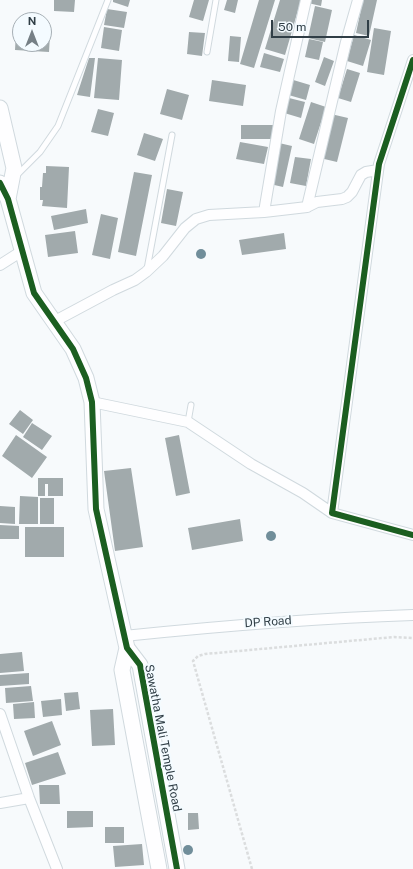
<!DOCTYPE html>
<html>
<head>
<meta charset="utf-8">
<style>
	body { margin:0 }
	#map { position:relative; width:413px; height:869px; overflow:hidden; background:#f7fafc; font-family:"Public Sans",sans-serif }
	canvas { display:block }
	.north { position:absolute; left:12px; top:12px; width:40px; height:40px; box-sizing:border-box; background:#f4fbff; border:1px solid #a6afb5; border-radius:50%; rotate:0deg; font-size:11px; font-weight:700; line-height:16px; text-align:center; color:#303e46 }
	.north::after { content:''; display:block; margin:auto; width:14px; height:18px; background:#768086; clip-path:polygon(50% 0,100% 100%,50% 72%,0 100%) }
	.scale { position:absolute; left:271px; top:20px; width:98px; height:18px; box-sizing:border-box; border:2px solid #303e46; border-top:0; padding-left:5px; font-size:12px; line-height:14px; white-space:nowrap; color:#303e46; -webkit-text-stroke:3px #f4fbff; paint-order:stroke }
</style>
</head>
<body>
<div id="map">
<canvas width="413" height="869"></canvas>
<div class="north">N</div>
<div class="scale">50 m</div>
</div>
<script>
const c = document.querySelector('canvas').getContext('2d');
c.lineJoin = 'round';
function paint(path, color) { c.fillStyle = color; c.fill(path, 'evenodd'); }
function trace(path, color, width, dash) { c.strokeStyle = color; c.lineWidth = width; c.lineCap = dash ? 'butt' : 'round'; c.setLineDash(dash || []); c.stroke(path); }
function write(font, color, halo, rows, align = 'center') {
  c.font = font + ' "Public Sans",sans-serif'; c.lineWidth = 4; c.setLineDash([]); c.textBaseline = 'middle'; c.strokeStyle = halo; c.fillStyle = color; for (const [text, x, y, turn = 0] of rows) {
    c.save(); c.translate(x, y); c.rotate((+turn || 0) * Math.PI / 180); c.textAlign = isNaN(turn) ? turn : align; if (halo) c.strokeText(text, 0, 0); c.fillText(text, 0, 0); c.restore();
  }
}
const building = new Path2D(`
	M 54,0 L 75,0 L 74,12 L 54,11 Z
	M 113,0 L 130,0 L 128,7 L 113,2 Z
	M 194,0 L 209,0 L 203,21 L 189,17 Z
	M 227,0 L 238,0 L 235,13 L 224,10 Z
	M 259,0 L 275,0 L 254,68 L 240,64 Z
	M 280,0 L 301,0 L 285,55 L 265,49 Z
	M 308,0 L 322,0 L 321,6 L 308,3 Z
	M 363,0 L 377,0 L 369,36 L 356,33 Z
	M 315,6 L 332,10 L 325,42 L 308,38 Z
	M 107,9 L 127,12 L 124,28 L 104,25 Z
	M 104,27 L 122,30 L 119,51 L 101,48 Z
	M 374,28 L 391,31 L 384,75 L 367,72 Z
	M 16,32 L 20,33 L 20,44 L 44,44 L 44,34 L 50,35 L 49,52 L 15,50 Z
	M 189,32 L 205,33 L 202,56 L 187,54 Z
	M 354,35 L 371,40 L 363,66 L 347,61 Z
	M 230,36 L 241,37 L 239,62 L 228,61 Z
	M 309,39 L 323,42 L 319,60 L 305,57 Z
	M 264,53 L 284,59 L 280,72 L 260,67 Z
	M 324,57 L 334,61 L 325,86 L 315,82 Z
	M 89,58 L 95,58 L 90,97 L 77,95 Z
	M 98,58 L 122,60 L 119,100 L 94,98 Z
	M 347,69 L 360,73 L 351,102 L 338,98 Z
	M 290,79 L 310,85 L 306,100 L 285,94 Z
	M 212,80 L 246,85 L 243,106 L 209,101 Z
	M 167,89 L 189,95 L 182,120 L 160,114 Z
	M 285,97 L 305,102 L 301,118 L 281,112 Z
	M 311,102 L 326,107 L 314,144 L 299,139 Z
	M 98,109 L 114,113 L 108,136 L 91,132 Z
	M 331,114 L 348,118 L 337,162 L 320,158 Z
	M 241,125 L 273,125 L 273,139 L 241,139 Z
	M 144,133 L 163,139 L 155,161 L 137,155 Z
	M 240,142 L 268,147 L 264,164 L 236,159 Z
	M 279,143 L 292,146 L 283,187 L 270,184 Z
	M 295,157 L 311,159 L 306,186 L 290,183 Z
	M 46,166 L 69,167 L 67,208 L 42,206 L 43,200 L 40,200 L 40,187 L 42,187 L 43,173 L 46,173 Z
	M 134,172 L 152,175 L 136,256 L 118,252 Z
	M 167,189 L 183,192 L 176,226 L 161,223 Z
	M 86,209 L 88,223 L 54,230 L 51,216 Z
	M 101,214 L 118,218 L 110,259 L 92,255 Z
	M 75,231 L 78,253 L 48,257 L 45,235 Z
	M 284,233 L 286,249 L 242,255 L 239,240 Z
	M 20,410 L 33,420 L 23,434 L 9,424 Z
	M 32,423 L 52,436 L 42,450 L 23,437 Z
	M 16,435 L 47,457 L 32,478 L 2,456 Z
	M 179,435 L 190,493 L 176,496 L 165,438 Z
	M 131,468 L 143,547 L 115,551 L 104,471 Z
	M 38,478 L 63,478 L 63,496 L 48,496 L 48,484 L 45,484 L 45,496 L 38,496 Z
	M 20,496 L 38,497 L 38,524 L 19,524 Z
	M 40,498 L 54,498 L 54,524 L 40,524 Z
	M 0,506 L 15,507 L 15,524 L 0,523 Z
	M 240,519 L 243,541 L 192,550 L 188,528 Z
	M 0,525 L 19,526 L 19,539 L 0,539 Z
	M 25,527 L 64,527 L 64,557 L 25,557 Z
	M 22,652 L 24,671 L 0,673 L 0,654 Z
	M 29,673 L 29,684 L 0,686 L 0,675 Z
	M 31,686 L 33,701 L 6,703 L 5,688 Z
	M 78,692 L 80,709 L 66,711 L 64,693 Z
	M 61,699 L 62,715 L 43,717 L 41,701 Z
	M 34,702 L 35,718 L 14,719 L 13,704 Z
	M 113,709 L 115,745 L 92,746 L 90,710 Z
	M 52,721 L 61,745 L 33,756 L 24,731 Z
	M 58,752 L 66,774 L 32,785 L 25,763 Z
	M 39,785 L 59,785 L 60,804 L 40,804 Z
	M 67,811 L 93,811 L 93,827 L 67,828 Z
	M 188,813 L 198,813 L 199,829 L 188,830 Z
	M 105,827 L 124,827 L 124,843 L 105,843 Z
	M 142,844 L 144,865 L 115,867 L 113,846 Z`);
const path = new Path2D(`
	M 252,869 L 193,661 L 198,656 L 205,654 L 394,637 L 413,638`);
const lane = new Path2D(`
	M 207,52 L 216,0
	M 17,175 L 40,152 L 58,126 L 108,0
	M 147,269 L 172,135
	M 188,422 L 191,405`);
const street = new Path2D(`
	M 413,60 L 379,164 L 332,513 L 413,535
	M 307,207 L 317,202 L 342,199 L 347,197 L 352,192 L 361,175 L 366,172 L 378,170
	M 264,212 L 281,111 L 306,0
	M 0,265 L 22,251
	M 55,321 L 113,290 L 135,280 L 146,272 L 163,256 L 185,228 L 196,219 L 209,215 L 264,212 L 307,207 L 346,42 L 358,0
	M 92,402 L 188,422 L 251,464 L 303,493 L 332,513
	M 124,636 C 221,626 316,618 413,615
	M 0,714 L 29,798 L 57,869
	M 0,803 L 29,798`);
const secondary = new Path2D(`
	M 0,108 L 14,168 L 8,199
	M 0,183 L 8,199 L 34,293 L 73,349 L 86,378 L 92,402 L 96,509 L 127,648 L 140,665 L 177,869
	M 127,648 L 122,670 L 159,869`);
const cycleway = new Path2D(`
	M 413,60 L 379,164 L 332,513 L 413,535
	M 0,183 L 8,199 L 34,293 L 73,349 L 86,378 L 92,402 L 96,509 L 127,648 L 140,665 L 177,869`);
const trees = [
	[201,254],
	[271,536],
	[188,850]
];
const streetNames = [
	["DP Road",268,622,-4],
	["Sawatha Mali Temple Road",163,738,79]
];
paint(building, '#a1aaac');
trace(lane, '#d0d9de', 7);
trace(street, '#d0d9de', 12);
trace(secondary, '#d0d9de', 17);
trace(path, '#dbddde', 2.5, [3, 2]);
trace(lane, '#fefeff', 5);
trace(street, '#fefeff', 10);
trace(secondary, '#fefeff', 15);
trace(cycleway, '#1b5e20', 6);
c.fillStyle = '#718e9a';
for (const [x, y] of trees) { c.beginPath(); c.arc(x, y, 5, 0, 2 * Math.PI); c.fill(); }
write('12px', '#303e46', '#f4fbff', streetNames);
</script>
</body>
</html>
